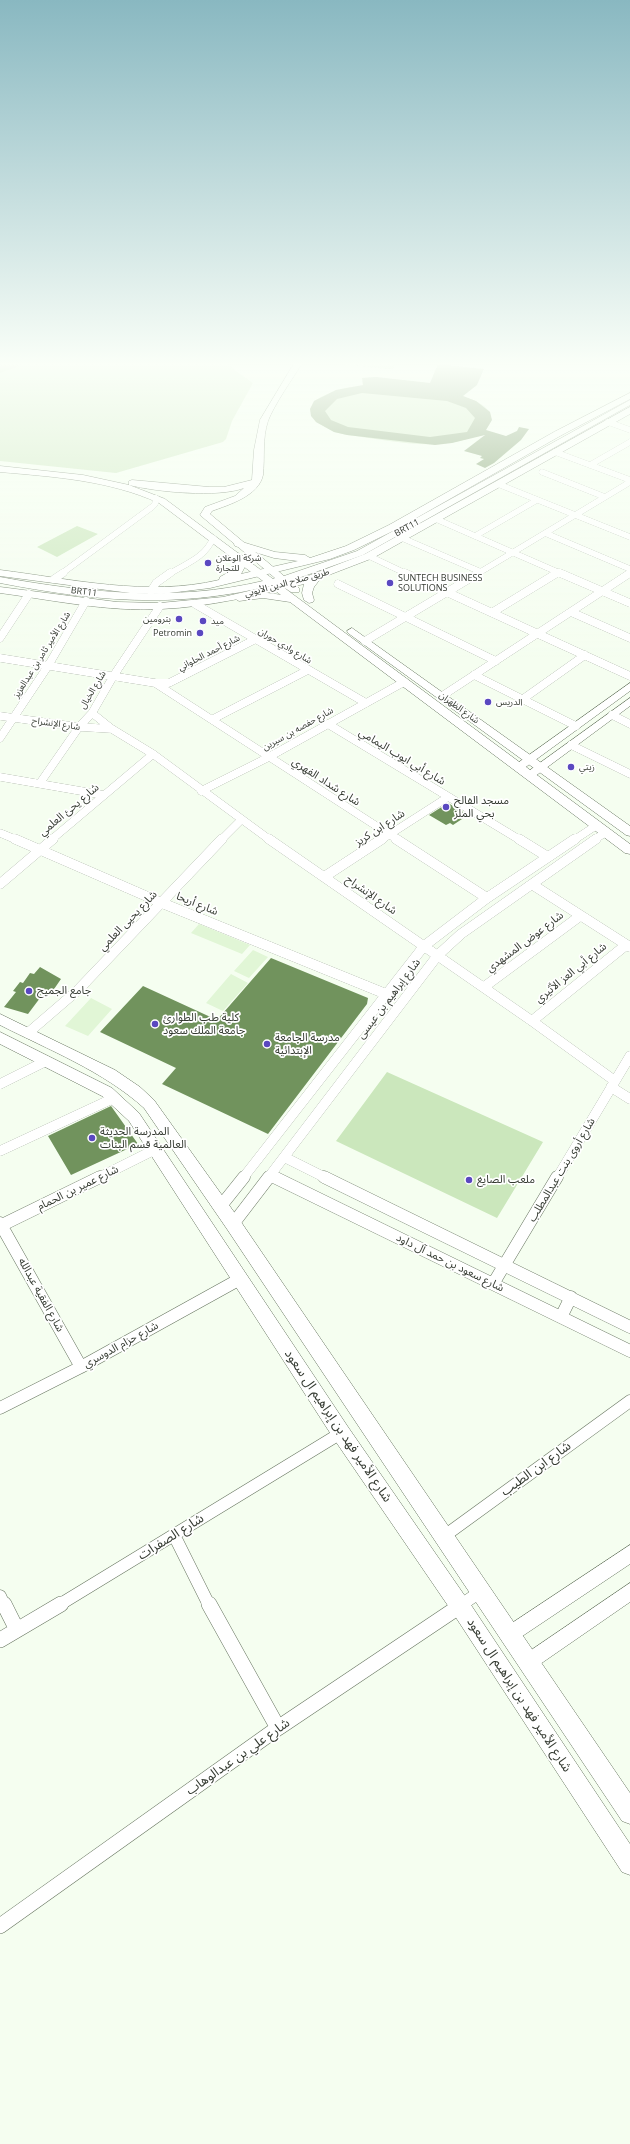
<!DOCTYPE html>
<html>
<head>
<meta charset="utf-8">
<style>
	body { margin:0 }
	canvas { display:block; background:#f5fef0 }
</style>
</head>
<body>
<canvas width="630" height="2144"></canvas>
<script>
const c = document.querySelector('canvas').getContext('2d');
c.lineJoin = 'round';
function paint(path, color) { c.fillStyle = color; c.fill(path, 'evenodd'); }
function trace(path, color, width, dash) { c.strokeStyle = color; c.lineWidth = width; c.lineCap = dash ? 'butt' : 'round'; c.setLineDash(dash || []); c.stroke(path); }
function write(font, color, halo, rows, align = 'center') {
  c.font = font + ' "Open Sans","Noto Sans Arabic",sans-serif'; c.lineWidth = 3.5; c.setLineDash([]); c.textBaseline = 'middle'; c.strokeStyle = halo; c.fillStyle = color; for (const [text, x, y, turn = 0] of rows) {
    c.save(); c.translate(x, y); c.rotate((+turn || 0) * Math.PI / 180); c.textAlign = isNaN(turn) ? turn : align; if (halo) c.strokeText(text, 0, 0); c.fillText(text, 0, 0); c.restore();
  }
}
const built = new Path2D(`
	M 199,924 L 250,945 L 242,954 L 191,933 Z
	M 253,950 L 268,957 L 249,978 L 234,971 Z
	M 231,974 L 248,983 L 223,1011 L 206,1003 Z
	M 91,998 L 112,1009 L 88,1036 L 65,1026 Z`);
const green = new Path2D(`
	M 0,362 L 224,362 L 253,383 L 232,421 L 226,439 L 223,442 L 116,473 L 0,461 Z
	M 323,362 L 395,362 L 393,368 L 389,369 Z
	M 376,377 L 448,385 L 462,396 L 476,401 L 484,406 L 490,412 L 477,435 C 437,453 389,440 347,435 L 334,432 L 316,422 L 314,401 C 330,391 346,386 363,386 L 362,378 Z
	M 77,526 L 98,534 L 57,557 L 37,547 Z
	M 387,1072 L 543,1142 L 497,1218 L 336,1141 Z`);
const water = new Path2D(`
	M 0,362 L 76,362 L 24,364 L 0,373 Z`);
const building = new Path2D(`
	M 438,364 L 484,369 L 477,385 L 463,396 L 476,401 L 490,412 L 492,420 L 486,430 L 506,436 L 517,431 L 519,427 L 529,429 L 521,440 L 494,463 L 485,468 L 476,464 L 484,459 L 480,458 L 482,456 L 464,451 L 485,435 L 452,443 L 435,445 L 408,442 L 347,435 L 334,432 L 316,422 L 311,416 L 310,409 L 314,401 L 336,390 L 363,385 L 362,378 L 376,377 L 430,383 ZM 362,393 L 447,401 L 466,408 L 475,418 L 467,432 L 430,437 L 348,427 L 331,420 L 325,411 L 337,399 Z
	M 448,803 L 468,815 L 453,825 L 450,823 L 446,825 L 429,815 Z
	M 271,958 L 368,998 L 367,1004 L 268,1134 L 162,1084 L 176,1068 L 100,1032 L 143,986 L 217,1020 Z
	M 40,967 L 61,979 L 52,992 L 46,990 L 28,1014 L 4,1007 L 16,992 L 13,991 L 20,982 L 23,983 L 30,973 L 34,974 Z
	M 111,1106 L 138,1144 L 71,1175 L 48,1136 Z`);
const minorFar4 = new Path2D(`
	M 608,422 L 630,430
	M 555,452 L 630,480
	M 590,465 L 630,442
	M 542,472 L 605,497
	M 498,484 L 630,537
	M 436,519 L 562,574
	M 545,533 L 630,569
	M 475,536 L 537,500
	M 402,538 L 481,572
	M 369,556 L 407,574
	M 61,574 L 152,507 L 155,504 L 156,498
	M 169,574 C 185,564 206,557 213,538
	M 477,574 L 630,482
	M 555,574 L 558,572`);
const minorFar3 = new Path2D(`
	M 405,573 L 630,676
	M 560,573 L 630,603
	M 54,579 L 63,573
	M 338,584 L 496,661
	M 151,591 L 156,583 L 170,573
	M 195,604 L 366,703
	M 493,612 L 557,573
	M 571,612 L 630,638
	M 0,638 L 29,594
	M 365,641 L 479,573
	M 0,658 L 155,683 L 169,683 L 256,639
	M 474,675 L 576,726
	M 155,683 L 398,840
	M 442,696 L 630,573
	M 523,699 L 585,655
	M 92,713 L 112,729 L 153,754 L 270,840
	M 612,715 L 630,724
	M 0,716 L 79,727 L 112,729
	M 213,719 L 308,670
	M 328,724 L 520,840
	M 0,738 L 48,666 L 86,601
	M 571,745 L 630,774
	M 0,777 L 104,795
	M 40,783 L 79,727 L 92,713 L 114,675 L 160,606
	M 201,791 L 267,758 L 404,682
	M 0,833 L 17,840
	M 51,840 L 153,754
	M 221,840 L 241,820
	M 381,840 L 448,797
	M 574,840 L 597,825
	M 594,840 L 606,832`);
const minorFar2 = new Path2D(`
	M 15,839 L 162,903 L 386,994
	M 269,839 L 532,1021 L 615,1081
	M 396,839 L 487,898
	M 519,839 L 548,857
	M 324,877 L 382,839
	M 0,884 L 53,839
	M 533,885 L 630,947
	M 484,987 L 580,916
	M 532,1021 L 626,945
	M 28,1033 L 78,990 L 222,839
	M 0,1084 L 46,1061
	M 611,1087 L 630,1099
	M 0,1151 L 114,1098
	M 284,1157 L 326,1178
	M 270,1175 L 276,1178
	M 98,1178 L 156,1149
	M 243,1178 L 424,946 L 487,898 L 575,839
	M 268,1178 L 438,955 L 461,934 L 596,839
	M 557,1178 L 630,1056`);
const minorFar1 = new Path2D(`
	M 274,1177 L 630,1351
	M 324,1177 L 630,1327
	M 220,1207 L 244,1177
	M 0,1223 L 81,1367
	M 233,1224 L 269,1177
	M 0,1226 L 100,1177
	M 493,1284 L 557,1177
	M 561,1317 L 571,1297
	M 0,1408 L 81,1367 L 240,1279
	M 174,1535 L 209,1605
	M 443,1537 L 630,1401
	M 0,1596 L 4,1605
	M 59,1605 L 341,1433
	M 461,1605 L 480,1592`);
const minor = new Path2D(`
	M 4,1604 L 17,1630
	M 209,1604 L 278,1728
	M 0,1640 L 61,1604
	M 0,1926 L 278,1728 L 463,1604`);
const tertiary = new Path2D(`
	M 630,683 L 630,691 L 523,769 L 515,769 L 514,767 L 515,765 Z
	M 630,698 L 630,706 L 534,777 L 526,777 L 525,775 L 526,773 Z
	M 630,1545 L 630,1564 L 515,1641 L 509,1644 L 503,1641 L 500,1635 L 503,1629 Z
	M 630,1583 L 630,1602 L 533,1669 L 527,1672 L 521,1669 L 518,1663 L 521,1657 Z`);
const secondary = new Path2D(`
	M 295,362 L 303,362 C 293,378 274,405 268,421 C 262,439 265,457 263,475 C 259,496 228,505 212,511 L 210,514 L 284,576 L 357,551 L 630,400 L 630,405 L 363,555 L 290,581 L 299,588 L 299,592 L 291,592 L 279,584 L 630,844 L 630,854 L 625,853 L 290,602 L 263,598 L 239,601 L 234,598 C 242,589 270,593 281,595 L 269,586 C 175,609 94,601 0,583 L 0,577 C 88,593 175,602 263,581 L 159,503 C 108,480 55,477 0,472 L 0,466 L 83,475 L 129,485 L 129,481 L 132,480 L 209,487 L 224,487 L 252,480 L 254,450 L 260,420 ZM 129,485 C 157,492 218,498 244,488 L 235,496 L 205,507 L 200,515 L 275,578 L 273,579 L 165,499 Z
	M 352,628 L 630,826 L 630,836 L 626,835 L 348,633 L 347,631 Z
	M 0,1014 L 115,1070 L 140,1087 L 154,1100 L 239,1219 L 630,1793 L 630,1824 L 622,1821 L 227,1229 L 144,1108 C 103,1071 49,1050 0,1025 Z
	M 0,1032 L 112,1088 L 139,1113 L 348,1427 L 467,1599 L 630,1844 L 630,1875 L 622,1872 L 453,1613 L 334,1439 L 129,1121 L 102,1096 L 0,1044 Z`);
const primary = new Path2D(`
	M 630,393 L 630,399 L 560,436 L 397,529 L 354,550 L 330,559 L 210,588 L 161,594 L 130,593 L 0,576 L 0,570 C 72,579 147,597 219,580 L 220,577 L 234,569 L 236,565 L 233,556 L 238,553 L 243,556 L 246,565 L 241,574 L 298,561 L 274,558 L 235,546 L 234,544 L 235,542 L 239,541 L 275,552 L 305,555 L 310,558 L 346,546 L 389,525 L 554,432 Z
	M 630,407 L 630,414 L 373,558 L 321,578 L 314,587 L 312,593 L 314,600 L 313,602 L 309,603 L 304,600 L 302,593 L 304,584 C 257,595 210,607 161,609 C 107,612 53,600 0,593 L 0,587 L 117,602 L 160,603 L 223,597 L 300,579 L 365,554 Z`);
const markers = [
	[208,563,4,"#5a48c0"],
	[390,583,4,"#5a48c0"],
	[179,619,4,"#5a48c0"],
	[203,621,4,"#5a48c0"],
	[200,633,4,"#5a48c0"],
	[488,702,4,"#5a48c0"],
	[571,767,4,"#5a48c0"],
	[446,807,4,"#5a48c0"],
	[29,991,4,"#5a48c0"],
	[155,1024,4,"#5a48c0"],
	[267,1044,4,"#5a48c0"],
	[92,1138,4,"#5a48c0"],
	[469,1180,4,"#5a48c0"]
];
const farStreetnames = [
	["BRT11",407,528,-29],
	["طريق صلاح الدين الأيوبي",287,583,-15],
	["BRT11",84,592,7],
	["شارع وادي حوران",285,646,31],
	["شارع أحمد الحلواني",209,653,-27],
	["شارع الأمير ثامر بن عبدالعزيز",42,655,-58],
	["شارع الخيال",93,690,-59],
	["شارع الظهران",459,708,36],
	["شارع الإنشراح",56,724,8],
	["شارع حفصه بن سيرين",298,729,-29]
];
const farPoinames = [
	["شركة الوعلان",216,558],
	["للتجارة",216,568],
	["SUNTECH BUSINESS",398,578],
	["SOLUTIONS",398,588],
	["بترومين",171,619,"right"],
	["ميد",211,621],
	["Petromin",192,633,"right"],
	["الدريس",496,702],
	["زيتي",579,767]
];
const streetNames = [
	["شارع أبي ايوب اليمامي",402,757,31],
	["شارع شداد الفهري",326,782,33],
	["شارع يحئ العلمي",69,810,-40],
	["شارع ابن كريز",380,828,-33],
	["شارع الإنشراح",371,895,35],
	["شارع أريحا",197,904,22],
	["شارع يحيى العلمي",128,921,-46],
	["شارع عوض المشهدي",525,942,-37],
	["شارع أبي العز الأثيري",571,973,-39],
	["شارع إبراهيم بن عيسى",389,999,-53],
	["شارع أروى بنت عبدالمطلب",562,1170,-59],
	["شارع عمير بن الحمام",78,1188,-26],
	["شارع سعود بن حمد آل داود",450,1263,26],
	["شارع الفقية عبدالله",41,1295,61],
	["شارع حزام الدوسري",121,1345,-29]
];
const poiNames = [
	["مسجد الفالح",454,801],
	["بحي الملز",454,814],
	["جامع الجميح",37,991],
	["كلية طب الطوارئ",163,1018],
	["جامعة الملك سعود",163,1031],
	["مدرسة الجامعة",275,1038],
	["الإبتدائية",275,1051],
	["المدرسة الحديثة",100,1132],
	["العالمية قسم البنات",100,1145],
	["ملعب الصايغ",477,1180]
];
const nearStreetnames = [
	["شارع الأمير فهد بن إبراهيم ال سعود",338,1426,56],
	["شارع ابن الطيب",536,1469,-36],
	["شارع الصفرات",171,1537,-32],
	["شارع الأمير فهد بن إبراهيم ال سعود",519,1695,57],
	["شارع علي بن عبدالوهاب",238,1757,-35]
];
paint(built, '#e1f6d6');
paint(green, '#cbe7bc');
paint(water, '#9bbf87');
paint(building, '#71935d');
trace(minorFar4, '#66745f', 6);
trace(minorFar3, '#66745f', 8);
trace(minorFar2, '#66745f', 10);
trace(minorFar1, '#66745f', 13);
trace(minor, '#66745f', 16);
trace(tertiary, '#66745f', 1);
trace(secondary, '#66745f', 1);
trace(primary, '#66745f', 1);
trace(minorFar4, '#fff', 6);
trace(minorFar3, '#fff', 8);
trace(minorFar2, '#fff', 10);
trace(minorFar1, '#fff', 12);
trace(minor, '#fff', 15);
paint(tertiary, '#fff');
paint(secondary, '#fff');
paint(primary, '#fff');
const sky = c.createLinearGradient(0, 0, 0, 662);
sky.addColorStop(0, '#89b8c1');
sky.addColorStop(0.55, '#fafff8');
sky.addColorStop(1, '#fafff800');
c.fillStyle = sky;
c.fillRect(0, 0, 630, 662);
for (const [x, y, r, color] of markers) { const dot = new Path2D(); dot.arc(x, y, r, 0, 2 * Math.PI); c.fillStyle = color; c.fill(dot); trace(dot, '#fff', 1.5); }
write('9px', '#343a31', '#fff', farStreetnames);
write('9px', '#343a31', '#fff', farPoinames, 'left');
write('11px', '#343a31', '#fff', streetNames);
write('11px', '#343a31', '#fff', poiNames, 'left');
write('13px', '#343a31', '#fff', nearStreetnames);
</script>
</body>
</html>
